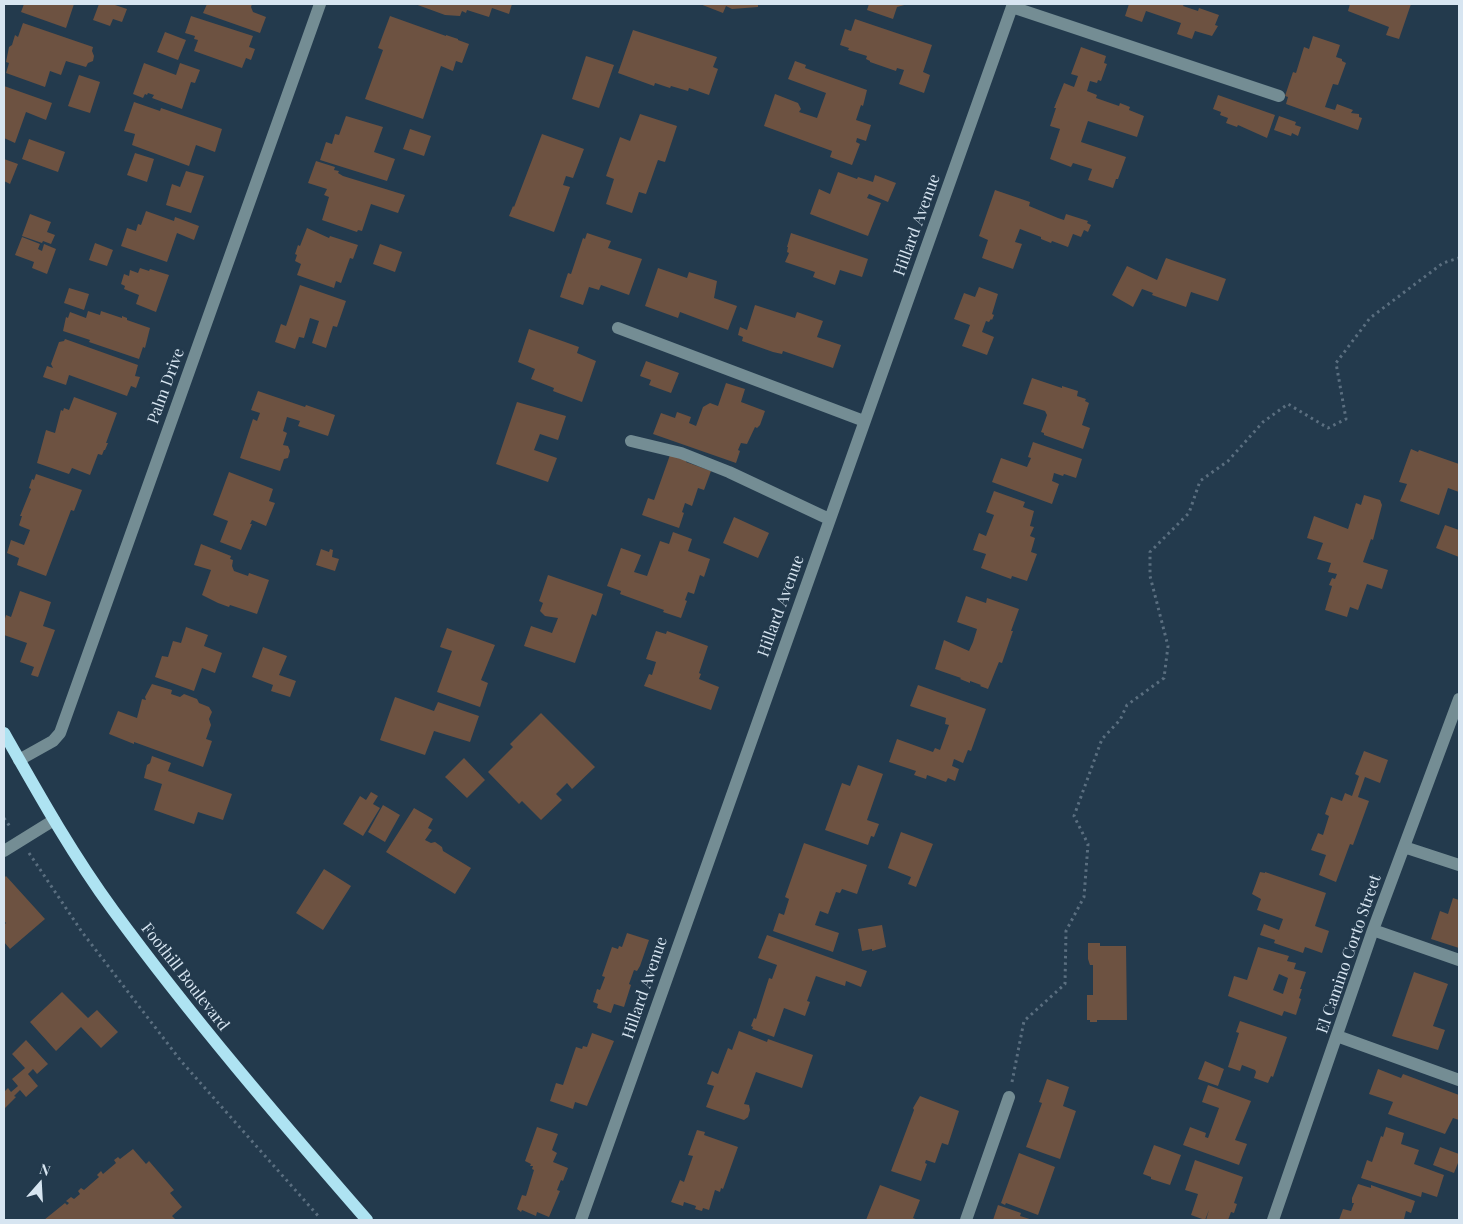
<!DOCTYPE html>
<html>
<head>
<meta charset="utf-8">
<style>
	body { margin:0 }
	#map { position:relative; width:1463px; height:1224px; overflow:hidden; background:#233a4d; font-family:"Playfair Display",serif }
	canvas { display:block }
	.frame { position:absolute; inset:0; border:5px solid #d7e5f1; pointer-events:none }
	.north { position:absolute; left:15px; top:1159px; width:50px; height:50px; -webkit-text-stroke:4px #233a4d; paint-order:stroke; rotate:19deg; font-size:14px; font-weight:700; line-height:20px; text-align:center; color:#d7e5f1 }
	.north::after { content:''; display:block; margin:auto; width:18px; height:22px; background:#d7e5f1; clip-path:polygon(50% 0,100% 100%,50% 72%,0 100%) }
</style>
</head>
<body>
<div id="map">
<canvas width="1463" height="1224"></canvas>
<div class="frame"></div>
<div class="north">N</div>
</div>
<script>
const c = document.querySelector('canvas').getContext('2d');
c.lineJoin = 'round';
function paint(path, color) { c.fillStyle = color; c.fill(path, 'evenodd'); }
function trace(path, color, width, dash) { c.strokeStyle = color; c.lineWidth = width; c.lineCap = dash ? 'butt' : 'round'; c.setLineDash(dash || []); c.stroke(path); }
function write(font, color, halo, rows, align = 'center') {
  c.font = font + ' "Playfair Display",serif'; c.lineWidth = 5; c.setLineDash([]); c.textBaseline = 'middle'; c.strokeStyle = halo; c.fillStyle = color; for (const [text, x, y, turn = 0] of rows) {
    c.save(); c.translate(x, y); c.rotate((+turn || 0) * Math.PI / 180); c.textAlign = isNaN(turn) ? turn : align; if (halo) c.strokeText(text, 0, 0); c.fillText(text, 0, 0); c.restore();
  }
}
const building = new Path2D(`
	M 24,4 L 74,4 L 66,28 L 21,12 Z
	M 99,4 L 112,4 L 127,9 L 122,22 L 113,19 L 110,26 L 93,20 Z
	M 207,4 L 252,4 L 251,7 L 253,12 L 266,17 L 260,33 L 203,13 Z
	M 415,4 L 512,4 L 509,14 L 492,8 L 489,17 L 467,10 L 466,13 L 462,11 L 460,16 L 445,15 Z
	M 700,4 L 758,4 L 758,7 L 732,9 L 726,6 L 723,13 Z
	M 869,4 L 908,4 L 897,7 L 893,19 L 867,10 Z
	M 1129,4 L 1184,4 L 1183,6 L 1198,11 L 1199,8 L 1219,15 L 1215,25 L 1218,26 L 1212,36 L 1195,31 L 1192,39 L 1177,34 L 1181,23 L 1146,11 L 1142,22 L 1125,16 Z
	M 1350,4 L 1411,4 L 1399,39 L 1386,35 L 1389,27 L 1348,11 Z
	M 191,16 L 253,36 L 249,47 L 255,49 L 251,60 L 246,58 L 242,68 L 194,51 L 198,40 L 194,39 L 195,36 L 185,33 Z
	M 390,16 L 446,36 L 446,35 L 458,39 L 458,40 L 469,44 L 462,63 L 456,61 L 453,71 L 441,66 L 423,119 L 365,99 L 383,50 L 378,48 Z
	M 855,19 L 932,45 L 923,72 L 930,75 L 924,93 L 899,84 L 904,70 L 897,68 L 896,71 L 870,62 L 870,61 L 866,59 L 867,56 L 848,50 L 849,48 L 840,45 L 845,29 L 851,31 Z
	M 23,23 L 93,47 L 92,51 L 94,56 L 93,61 L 88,63 L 86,67 L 66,61 L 61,75 L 50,71 L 45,87 L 6,73 L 9,63 L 6,62 L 9,47 L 12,45 L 15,35 L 18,37 Z
	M 633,30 L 717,57 L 713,67 L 718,69 L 709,95 L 689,88 L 688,91 L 671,86 L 670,88 L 655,83 L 654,86 L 618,73 Z
	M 165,32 L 186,40 L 178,60 L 157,52 Z
	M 1313,36 L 1340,45 L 1336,57 L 1342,59 L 1342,61 L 1346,63 L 1338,85 L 1333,84 L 1325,107 L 1335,110 L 1337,104 L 1353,110 L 1351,113 L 1359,114 L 1359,117 L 1362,118 L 1358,130 L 1286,104 L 1288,97 L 1285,96 L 1293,72 L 1296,73 L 1304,47 L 1309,49 Z
	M 1081,47 L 1106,56 L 1104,63 L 1107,64 L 1101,81 L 1098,80 L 1097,83 L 1090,81 L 1087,91 L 1097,95 L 1096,98 L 1119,106 L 1120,103 L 1130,107 L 1129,110 L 1144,116 L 1137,137 L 1088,121 L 1081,142 L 1126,157 L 1118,179 L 1116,179 L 1113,188 L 1088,180 L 1092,169 L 1073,163 L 1071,167 L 1050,159 L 1060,129 L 1050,126 L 1056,108 L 1054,108 L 1064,83 L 1074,87 L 1078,76 L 1071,74 Z
	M 586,56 L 614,65 L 599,108 L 572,99 Z
	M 795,61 L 806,65 L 805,68 L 867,90 L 863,106 L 861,105 L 856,120 L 871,125 L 866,141 L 857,138 L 856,142 L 860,144 L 852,165 L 830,157 L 832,151 L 764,126 L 775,94 L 798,103 L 801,109 L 799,112 L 817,118 L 826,93 L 788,79 Z
	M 144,63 L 176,75 L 180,63 L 200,70 L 195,83 L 191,82 L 182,109 L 152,98 L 154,95 L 148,93 L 147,95 L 145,94 L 143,98 L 133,94 Z
	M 79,75 L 100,82 L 90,113 L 68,106 Z
	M 4,86 L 52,103 L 46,120 L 26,112 L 15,143 L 4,138 Z
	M 1218,95 L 1275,115 L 1267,138 L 1238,125 L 1237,127 L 1226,123 L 1228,118 L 1220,115 L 1221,112 L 1213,109 Z
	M 134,102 L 160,111 L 161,108 L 222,129 L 215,152 L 196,145 L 189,166 L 132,145 L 135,134 L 124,131 Z
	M 640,114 L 677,126 L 665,162 L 658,160 L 646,194 L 639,192 L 632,213 L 606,204 L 614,179 L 606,176 L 620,137 L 630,141 Z
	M 346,116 L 383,127 L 374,152 L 395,159 L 387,181 L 320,160 L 326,142 L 332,144 L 335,134 L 339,135 Z
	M 1279,116 L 1296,122 L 1295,125 L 1301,127 L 1298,136 L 1292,133 L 1291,136 L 1274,130 Z
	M 410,129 L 431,136 L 424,156 L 403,149 Z
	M 542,134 L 584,149 L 573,178 L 566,176 L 563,185 L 570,187 L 554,232 L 509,216 L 513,206 L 514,207 Z
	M 29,139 L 65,152 L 58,172 L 22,159 Z
	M 135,153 L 154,159 L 147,182 L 127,175 Z
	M 4,159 L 18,164 L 10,184 L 4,181 Z
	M 316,161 L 335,167 L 334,170 L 339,171 L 338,173 L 343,176 L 405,195 L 398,213 L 371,204 L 362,231 L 358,230 L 357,232 L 322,220 L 329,197 L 324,195 L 327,189 L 308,183 Z
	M 186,171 L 204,176 L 191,213 L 166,205 L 172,184 L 180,187 Z
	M 838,172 L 857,179 L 858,177 L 873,182 L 875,175 L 896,183 L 888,202 L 869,194 L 867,198 L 881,203 L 868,236 L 810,214 L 819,189 L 830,194 Z
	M 995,190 L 1030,202 L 1029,206 L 1058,218 L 1064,220 L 1066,214 L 1088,221 L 1087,223 L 1091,225 L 1088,232 L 1084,230 L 1081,237 L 1073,234 L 1068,247 L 1052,241 L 1051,243 L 1041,239 L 1041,237 L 1020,229 L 1015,242 L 1022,244 L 1013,269 L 982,258 L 988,240 L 979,236 Z
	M 146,211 L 174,221 L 175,217 L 199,226 L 194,240 L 177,233 L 167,262 L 121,246 L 127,228 L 136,231 L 138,224 L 141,225 Z
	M 30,214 L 51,222 L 47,232 L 55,235 L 51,244 L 43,241 L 42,243 L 22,236 Z
	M 307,228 L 329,238 L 330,236 L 358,245 L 353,259 L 350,258 L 341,283 L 336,281 L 334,288 L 297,275 L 301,264 L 295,261 L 297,255 L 295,254 L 298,245 L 300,246 Z
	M 587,233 L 611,241 L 608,248 L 642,259 L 629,295 L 601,285 L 599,290 L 589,287 L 583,305 L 560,297 L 568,273 L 571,274 L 583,238 L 585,239 Z
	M 791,233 L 868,259 L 862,277 L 840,270 L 835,285 L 813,277 L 815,272 L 785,262 L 789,253 L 787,252 L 788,247 L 787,247 Z
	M 22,237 L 40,244 L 38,249 L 42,251 L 44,244 L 56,249 L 47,274 L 32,268 L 34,262 L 15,255 Z
	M 95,243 L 113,250 L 107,266 L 89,260 Z
	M 380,244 L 402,252 L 395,272 L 373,264 Z
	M 1166,258 L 1226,279 L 1218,301 L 1191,292 L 1186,307 L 1152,295 L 1153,293 L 1142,289 L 1133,307 L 1112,295 L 1127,266 L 1157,280 Z
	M 140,268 L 149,271 L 150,269 L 169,275 L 156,312 L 136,304 L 139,295 L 124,289 L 125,286 L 121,284 L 124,274 L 129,276 L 130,270 L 138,273 Z
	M 658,268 L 687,278 L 689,272 L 717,281 L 714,298 L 737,306 L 728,330 L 680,312 L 678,318 L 645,306 Z
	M 300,285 L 346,301 L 337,327 L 333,326 L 326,348 L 312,343 L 319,321 L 310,318 L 304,338 L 299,337 L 295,349 L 275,342 L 281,324 L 286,326 Z
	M 979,287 L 998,294 L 992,314 L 994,315 L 992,320 L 991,319 L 989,322 L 986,321 L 982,332 L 994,337 L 987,355 L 962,346 L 970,325 L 954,319 L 964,293 L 975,297 Z
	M 69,288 L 89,294 L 84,310 L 64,303 Z
	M 755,305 L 795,318 L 797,312 L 823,321 L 817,337 L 841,345 L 833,368 L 783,351 L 782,354 L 773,352 L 742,341 L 743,337 L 738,335 L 740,327 L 747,330 Z
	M 88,311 L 100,315 L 101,311 L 122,318 L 122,316 L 127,318 L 127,320 L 150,328 L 145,348 L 143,347 L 139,359 L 89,342 L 90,340 L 63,331 L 66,317 L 68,318 L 70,312 L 86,318 Z
	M 529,329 L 579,347 L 577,353 L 596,361 L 582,402 L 553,391 L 554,388 L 531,379 L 535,369 L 518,362 Z
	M 65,339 L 138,365 L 135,376 L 140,377 L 136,388 L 131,386 L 127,396 L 69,375 L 66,385 L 43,377 L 47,366 L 53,368 L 51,364 L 59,342 L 64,341 Z
	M 646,361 L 679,373 L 671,393 L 649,385 L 651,380 L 640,376 Z
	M 1032,378 L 1062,388 L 1062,386 L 1078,391 L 1077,396 L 1086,399 L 1085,401 L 1089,403 L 1082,425 L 1090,428 L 1083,449 L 1044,435 L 1044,433 L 1041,432 L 1047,415 L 1045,411 L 1023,404 Z
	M 726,383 L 745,389 L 741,402 L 765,411 L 760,425 L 757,428 L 755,427 L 747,444 L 741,443 L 738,450 L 740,451 L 736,463 L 653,434 L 661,413 L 675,418 L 677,412 L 691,417 L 689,423 L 696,426 L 703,407 L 710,403 L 718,406 Z
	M 258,391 L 305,407 L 306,405 L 335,415 L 328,436 L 298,426 L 300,421 L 287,417 L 283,431 L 287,433 L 283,445 L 288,446 L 290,451 L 288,458 L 284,459 L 280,471 L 240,458 L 253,419 L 257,421 L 260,413 L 251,410 Z
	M 74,397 L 117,413 L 106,443 L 108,443 L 105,450 L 104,450 L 102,455 L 98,454 L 90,475 L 72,468 L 69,474 L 37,463 L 46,430 L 55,433 L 61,410 L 63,411 L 64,408 L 69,410 Z
	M 517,402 L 566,416 L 558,440 L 540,434 L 534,450 L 557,458 L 548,482 L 496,464 Z
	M 1033,442 L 1082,459 L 1076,478 L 1064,474 L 1063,476 L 1054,473 L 1052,481 L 1059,484 L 1052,504 L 992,482 L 1001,458 L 1027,467 L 1031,458 L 1028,457 Z
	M 1411,449 L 1418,452 L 1419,450 L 1459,464 L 1459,492 L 1448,488 L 1439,515 L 1400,501 L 1407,484 L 1399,482 Z
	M 670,455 L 686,460 L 686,462 L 711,471 L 704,490 L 698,488 L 692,506 L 685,503 L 682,512 L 684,513 L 679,528 L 642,515 L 648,498 L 654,500 Z
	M 229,472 L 273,489 L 269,501 L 275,503 L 266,526 L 252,520 L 250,524 L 252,524 L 241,550 L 220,542 L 228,521 L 213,515 Z
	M 36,474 L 82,490 L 74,511 L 71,510 L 46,576 L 17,565 L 19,558 L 7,553 L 11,540 L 24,545 L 30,530 L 20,526 L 19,525 L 22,516 L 20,516 L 31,489 L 29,488 L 32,479 L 34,480 Z
	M 994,491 L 1025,502 L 1023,507 L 1034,511 L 1030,526 L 1034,527 L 1030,536 L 1035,538 L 1031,552 L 1037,554 L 1027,581 L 1012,576 L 1011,579 L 981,568 L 986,554 L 973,550 L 979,533 L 986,536 L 994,515 L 986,512 Z
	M 1364,495 L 1380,500 L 1382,505 L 1373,540 L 1371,539 L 1363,562 L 1388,570 L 1382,589 L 1367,584 L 1358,610 L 1350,607 L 1347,617 L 1325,610 L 1332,586 L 1329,585 L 1332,578 L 1335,579 L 1337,574 L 1328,572 L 1331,563 L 1317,559 L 1323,543 L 1307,538 L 1314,516 L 1348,529 L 1356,503 L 1361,505 Z
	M 734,517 L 769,533 L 758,558 L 723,543 Z
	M 1445,525 L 1459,530 L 1459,557 L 1436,548 Z
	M 673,532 L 692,539 L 688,551 L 710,559 L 704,577 L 700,575 L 694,594 L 688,592 L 685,600 L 687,601 L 681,618 L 663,612 L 664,610 L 620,594 L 621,591 L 607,586 L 621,548 L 641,555 L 634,572 L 647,576 L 660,541 L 669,544 Z
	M 201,544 L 231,556 L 230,559 L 233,560 L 232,566 L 234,571 L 248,576 L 249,573 L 269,580 L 257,614 L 230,605 L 229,607 L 218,603 L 202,595 L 211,570 L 194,565 Z
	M 321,549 L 329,552 L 330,549 L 333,550 L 332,557 L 339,559 L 335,571 L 316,565 Z
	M 548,575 L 603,594 L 596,616 L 592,614 L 575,663 L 524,646 L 531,626 L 552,633 L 558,618 L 545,616 L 540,611 L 543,603 L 539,601 Z
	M 20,591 L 51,602 L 43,626 L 55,630 L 38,677 L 31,675 L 34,667 L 20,662 L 27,643 L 4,635 L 5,632 L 4,631 L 4,622 L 6,615 L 11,617 Z
	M 966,596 L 986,603 L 987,598 L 1019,609 L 1011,631 L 1013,631 L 1002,663 L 999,662 L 988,689 L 980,686 L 981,685 L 970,681 L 970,683 L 960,679 L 961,678 L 935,669 L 944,640 L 969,651 L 973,642 L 977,629 L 957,622 Z
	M 186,627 L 208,635 L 204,646 L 222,653 L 215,673 L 202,668 L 194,691 L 155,677 L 162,656 L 168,657 L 173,641 L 181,643 Z
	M 447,628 L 495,645 L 481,680 L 488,683 L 480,707 L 437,692 L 452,651 L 440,647 Z
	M 656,631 L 666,634 L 667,631 L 708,646 L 699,673 L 701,674 L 699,679 L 719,687 L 711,710 L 644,686 L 649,674 L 652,675 L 656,662 L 646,659 Z
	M 263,647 L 287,656 L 279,675 L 296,681 L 290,697 L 271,691 L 273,685 L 252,677 Z
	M 152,684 L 172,690 L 171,694 L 180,697 L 184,694 L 197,699 L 199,703 L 209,707 L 212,712 L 209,719 L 211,725 L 206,739 L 212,741 L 203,767 L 134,742 L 134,744 L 109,734 L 118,711 L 137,718 L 142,699 L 146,700 L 145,697 Z
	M 918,685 L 986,709 L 971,751 L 968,750 L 963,763 L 954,759 L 952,766 L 959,769 L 955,781 L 948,778 L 946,782 L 927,775 L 926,779 L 914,775 L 916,771 L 889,762 L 897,739 L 933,752 L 935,748 L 940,750 L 949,725 L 945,724 L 946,718 L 910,706 Z
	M 395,697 L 434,711 L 438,702 L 479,716 L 470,742 L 434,731 L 425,755 L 380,740 Z
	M 541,713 L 595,767 L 572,789 L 567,783 L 556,794 L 562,800 L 541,820 L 522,801 L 519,804 L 488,772 L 513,747 L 510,744 Z
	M 1364,751 L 1388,760 L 1380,783 L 1365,777 L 1358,797 L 1369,801 L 1353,845 L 1350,844 L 1336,882 L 1319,875 L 1326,855 L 1311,850 L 1318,833 L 1323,835 L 1329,816 L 1325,814 L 1331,797 L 1342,801 L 1345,793 L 1352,796 L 1359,776 L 1355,774 Z
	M 152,756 L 171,763 L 168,771 L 232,794 L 223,820 L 198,812 L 194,824 L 154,810 L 162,784 L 144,778 L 147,765 L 150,763 Z
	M 464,758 L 485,780 L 467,798 L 445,777 Z
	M 858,765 L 883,774 L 867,820 L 879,824 L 874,837 L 871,836 L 868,845 L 825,830 L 842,783 L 850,786 Z
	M 371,792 L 378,796 L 373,804 L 380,808 L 363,836 L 343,824 L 360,796 L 366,800 Z
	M 383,805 L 400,815 L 385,842 L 368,832 Z
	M 414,808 L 433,819 L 428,828 L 432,830 L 425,840 L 431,843 L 435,842 L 442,847 L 443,851 L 471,868 L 455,894 L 386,852 Z
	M 901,832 L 933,844 L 916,887 L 908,884 L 911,877 L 888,868 Z
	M 804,843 L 867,865 L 857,894 L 842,889 L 840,893 L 836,892 L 828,914 L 820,911 L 815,925 L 839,933 L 833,952 L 773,931 L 779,913 L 784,915 L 789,899 L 785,897 Z
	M 324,869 L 351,886 L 323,930 L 296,913 Z
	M 1260,872 L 1265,873 L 1265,872 L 1326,893 L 1315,926 L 1329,931 L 1322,953 L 1305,947 L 1303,953 L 1274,943 L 1275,940 L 1260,935 L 1264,924 L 1279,930 L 1283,919 L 1257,910 L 1261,899 L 1252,894 Z
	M 6,876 L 45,919 L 10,949 L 4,942 L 4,925 L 6,923 L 4,921 L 4,878 Z
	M 1453,898 L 1459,900 L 1459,948 L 1431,939 L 1440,911 L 1448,914 Z
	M 882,925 L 886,947 L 872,951 L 872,949 L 862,951 L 858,929 Z
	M 627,933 L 649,940 L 640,966 L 637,971 L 634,970 L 629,984 L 631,985 L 624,1007 L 614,1004 L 611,1013 L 597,1008 L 598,1004 L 593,1002 L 597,989 L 600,990 L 605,977 L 602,976 L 612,947 L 618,949 L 619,946 L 622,947 Z
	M 767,935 L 867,971 L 861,987 L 846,981 L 845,986 L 816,976 L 807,1001 L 810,1002 L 805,1016 L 784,1008 L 774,1037 L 752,1029 L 753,1027 L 751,1026 L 754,1018 L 756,1019 L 769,978 L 772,979 L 777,965 L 758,958 Z
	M 1088,943 L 1100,943 L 1100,946 L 1126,946 L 1127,1020 L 1097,1020 L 1097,1022 L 1090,1022 L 1090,1020 L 1087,1020 L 1087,995 L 1093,995 L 1093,965 L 1090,965 L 1088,959 Z
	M 1258,947 L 1289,956 L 1287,961 L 1296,963 L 1294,969 L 1306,972 L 1300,989 L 1302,989 L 1299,998 L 1301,999 L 1296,1015 L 1284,1011 L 1282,1016 L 1228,996 L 1234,976 L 1247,980 ZM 1279,974 L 1288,978 L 1283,994 L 1273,990 Z
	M 1414,972 L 1448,984 L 1433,1026 L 1445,1030 L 1438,1050 L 1392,1036 Z
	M 62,992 L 88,1018 L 97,1010 L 118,1032 L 101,1048 L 81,1027 L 56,1051 L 30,1022 Z
	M 1240,1021 L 1287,1037 L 1273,1077 L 1271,1076 L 1268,1083 L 1254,1078 L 1256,1072 L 1255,1070 L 1242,1065 L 1240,1071 L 1228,1067 L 1239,1033 L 1236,1032 Z
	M 739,1031 L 767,1042 L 768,1039 L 813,1055 L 802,1088 L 756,1072 L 744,1104 L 749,1105 L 750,1110 L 748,1117 L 744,1120 L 706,1107 L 714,1086 L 707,1084 L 712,1071 L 718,1074 L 728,1048 L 732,1050 Z
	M 592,1033 L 614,1041 L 587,1106 L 575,1102 L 573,1109 L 550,1101 L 556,1083 L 563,1085 L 576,1047 L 582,1049 L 583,1046 L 587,1047 Z
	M 26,1040 L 48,1064 L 37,1074 L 33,1069 L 28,1074 L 38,1086 L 26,1097 L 20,1090 L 14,1096 L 16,1097 L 4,1109 L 4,1092 L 8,1088 L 11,1092 L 18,1086 L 12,1079 L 25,1068 L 12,1054 Z
	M 1205,1061 L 1224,1069 L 1218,1086 L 1198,1079 Z
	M 1378,1069 L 1401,1078 L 1403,1074 L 1459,1095 L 1459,1120 L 1453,1118 L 1445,1134 L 1388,1114 L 1393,1102 L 1369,1094 Z
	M 1047,1079 L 1069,1087 L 1063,1106 L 1076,1111 L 1060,1159 L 1026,1147 L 1042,1103 L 1039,1102 Z
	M 1208,1085 L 1251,1101 L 1235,1140 L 1247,1144 L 1239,1165 L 1183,1145 L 1190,1127 L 1206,1133 L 1205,1137 L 1208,1138 L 1219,1108 L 1202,1102 Z
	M 920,1096 L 959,1111 L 948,1145 L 942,1143 L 935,1163 L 926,1160 L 925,1163 L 927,1164 L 921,1181 L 891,1171 L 914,1110 L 913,1108 Z
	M 537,1127 L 558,1134 L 552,1150 L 557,1153 L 553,1162 L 568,1168 L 563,1181 L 561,1180 L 557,1190 L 560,1191 L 549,1217 L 537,1212 L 536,1216 L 522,1210 L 521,1212 L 517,1209 L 522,1195 L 526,1196 L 534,1170 L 532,1169 L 533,1166 L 530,1166 L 531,1164 L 525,1161 Z
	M 1386,1127 L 1404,1133 L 1401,1144 L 1419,1150 L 1414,1164 L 1444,1175 L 1437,1197 L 1422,1192 L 1421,1197 L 1361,1178 L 1367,1160 L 1372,1162 L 1381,1136 L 1383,1137 Z
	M 697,1130 L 705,1132 L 704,1135 L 738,1147 L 723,1189 L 721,1188 L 720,1192 L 715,1190 L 709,1210 L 703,1208 L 702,1211 L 695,1209 L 696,1206 L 684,1202 L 683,1206 L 671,1202 L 680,1180 L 684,1182 L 693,1156 L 688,1155 Z
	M 1154,1145 L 1181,1155 L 1170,1185 L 1151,1179 L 1151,1177 L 1143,1174 Z
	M 1440,1147 L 1459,1154 L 1459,1163 L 1458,1163 L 1454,1173 L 1433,1165 Z
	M 133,1149 L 146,1164 L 149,1161 L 174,1190 L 170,1193 L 182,1207 L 172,1216 L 176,1220 L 44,1220 L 65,1203 L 67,1205 L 69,1203 L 66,1201 L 71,1197 L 74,1199 L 80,1194 L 78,1191 L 81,1188 L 84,1190 L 99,1177 L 97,1175 L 101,1171 L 103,1174 L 116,1163 L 114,1160 L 118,1157 L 120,1159 Z
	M 1019,1153 L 1055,1167 L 1038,1215 L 1006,1203 L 1005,1205 L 1001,1203 Z
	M 1195,1160 L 1243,1177 L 1234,1203 L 1237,1204 L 1234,1213 L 1231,1212 L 1228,1220 L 1206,1220 L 1209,1210 L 1205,1220 L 1191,1215 L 1198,1194 L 1185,1190 Z
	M 1358,1184 L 1371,1188 L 1371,1185 L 1415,1201 L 1411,1213 L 1406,1211 L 1404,1219 L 1407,1220 L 1339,1220 L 1343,1209 L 1351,1211 L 1354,1203 L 1352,1203 L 1352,1198 Z
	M 880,1185 L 920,1200 L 913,1218 L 918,1220 L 866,1220 Z
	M 998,1205 L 1021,1213 L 1020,1216 L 1033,1220 L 993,1220 Z`);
const path = new Path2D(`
	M 4,818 L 11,828
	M 29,853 L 82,932 L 181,1061 L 320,1218
	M 1012,1082 L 1024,1021 L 1065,984 L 1066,931 L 1084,897 L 1088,844 L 1074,816 L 1102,739 L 1120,720 L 1127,705 L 1164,678 L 1168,646 L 1150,576 L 1150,552 L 1189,513 L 1200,481 L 1228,461 L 1263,422 L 1288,404 L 1328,428 L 1346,419 L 1336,363 L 1370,318 L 1443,263 L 1459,258`);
const minor = new Path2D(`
	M 1012,7 L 1279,96
	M 618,328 L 864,421
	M 631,441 L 681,453 L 729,472 L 829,519
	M 19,760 L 53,741 L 60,733 L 320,4
	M 1404,847 L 1459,865
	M 4,851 L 54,820
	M 1373,930 L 1459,960
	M 1337,1036 L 1459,1080
	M 581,1220 L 1013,4
	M 966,1220 L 1009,1097
	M 1273,1220 L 1373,930 L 1459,699`);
const major = new Path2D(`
	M 4,733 C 38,793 72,854 113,910 C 192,1018 279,1119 367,1220`);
const streetNames = [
	["Hillard Avenue",917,225,-70],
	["Palm Drive",166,386,-70],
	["Hillard Avenue",781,606,-70],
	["El Camino Corto Street",1349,954,-71],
	["Foothill Boulevard",185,977,52],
	["Hillard Avenue",645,988,-71]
];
paint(building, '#6d5241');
trace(path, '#5b6f80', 3, [2.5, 4]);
trace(minor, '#748d94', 12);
trace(major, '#aee3f2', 12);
write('16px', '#d7e5f1', '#233a4d', streetNames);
</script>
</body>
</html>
